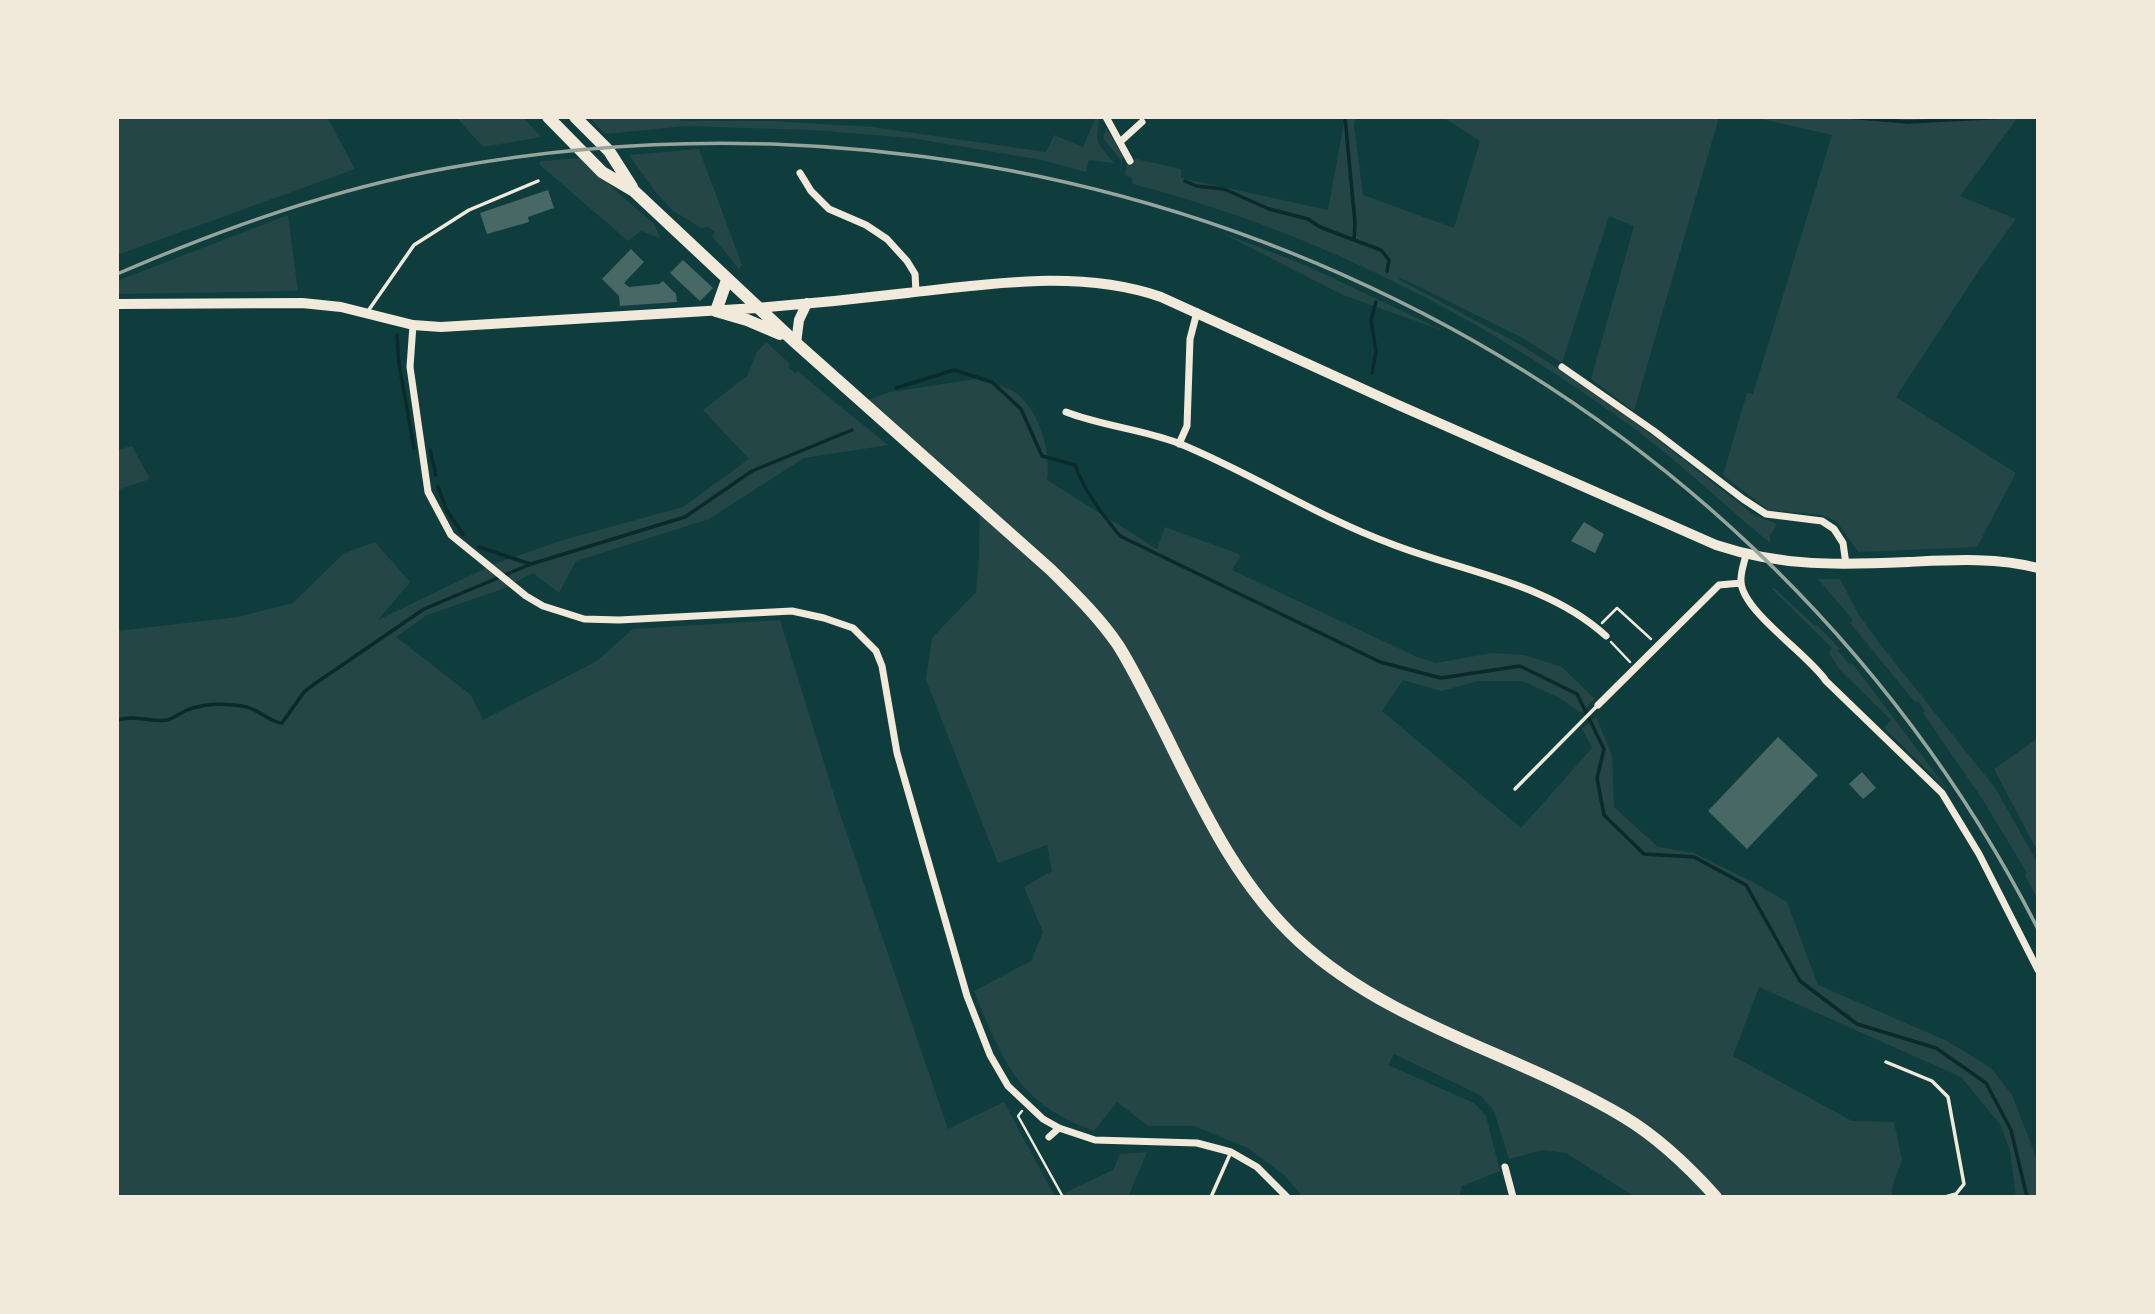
<!DOCTYPE html>
<html>
<head>
<meta charset="utf-8">
<style>
	body { margin:0 }
	#map { position:relative; width:2155px; height:1314px; overflow:hidden; background:#0f3d3e; font-family:Jost,sans-serif }
	canvas { display:block }
	.frame { position:absolute; inset:0; border:119px solid #f1e9da; pointer-events:none }
</style>
</head>
<body>
<div id="map">
<canvas width="2155" height="1314"></canvas>
<div class="frame"></div>
</div>
<script>
const c = document.querySelector('canvas').getContext('2d');
c.lineJoin = 'round';
function paint(path, color) { c.fillStyle = color; c.fill(path, 'evenodd'); }
function trace(path, color, width, dash) { c.strokeStyle = color; c.lineWidth = width; c.lineCap = dash ? 'butt' : 'round'; c.setLineDash(dash || []); c.stroke(path); }
const green = new Path2D(`
	M 117,117 L 327,117 L 355,169 L 117,255 Z
	M 456,117 L 523,117 L 541,137 L 483,147 Z
	M 589,117 L 677,117 L 681,121 L 772,121 L 872,127 L 1046,152 L 1054,135 L 1083,147 L 1096,117 L 1099,117 L 1097,138 L 1099,145 L 1114,163 L 1089,160 L 1086,172 L 1042,160 L 911,138 L 812,130 L 686,126 L 605,134 Z
	M 1345,117 L 1356,117 L 1354,125 L 1363,195 L 1454,228 L 1480,141 L 1443,117 L 1719,117 L 1634,411 L 1591,379 L 1634,226 L 1609,216 L 1562,363 L 1523,338 L 1399,277 L 1400,280 L 1521,345 L 1585,386 L 1652,435 L 1754,515 L 1777,524 L 1770,536 L 1770,543 C 1725,506 1683,465 1636,430 C 1485,318 1315,231 1133,184 L 1131,177 L 1125,175 L 1127,164 L 1136,159 L 1181,169 L 1181,178 L 1328,210 Z
	M 1752,117 L 2018,117 L 1960,196 L 2016,219 L 1979,270 L 1896,397 L 2016,473 L 1977,547 L 1858,552 L 1837,522 L 1822,515 L 1768,510 L 1723,475 L 1747,393 L 1753,394 L 1832,135 Z
	M 1106,128 L 1123,156 L 1120,174 L 1121,160 L 1103,138 Z
	M 699,149 L 742,265 L 739,269 L 712,236 L 715,232 L 708,227 L 701,228 L 672,210 L 654,190 L 629,155 Z
	M 583,158 L 618,193 L 655,225 L 660,238 L 641,231 L 628,241 L 539,164 L 541,161 Z
	M 288,215 L 298,291 L 117,294 L 117,281 Z
	M 1222,233 L 1305,265 L 1444,331 L 1343,295 Z
	M 766,342 L 790,364 L 788,367 L 795,373 L 798,371 C 827,397 858,420 888,445 L 804,458 L 709,519 L 576,561 L 559,593 L 533,573 L 500,590 L 427,615 L 396,637 L 471,695 L 483,720 L 597,661 L 633,629 L 780,620 L 838,808 L 948,1129 L 1004,1102 L 1055,1197 L 117,1197 L 117,631 L 238,617 L 293,603 L 344,553 L 375,542 L 410,582 L 378,620 L 492,565 L 563,540 L 683,507 L 749,459 L 703,410 L 747,376 L 757,352 Z
	M 976,379 C 988,383 1002,385 1013,391 C 1038,406 1052,453 1047,480 L 1157,549 L 1165,527 L 1241,555 L 1232,570 L 1417,657 L 1436,663 L 1492,653 L 1524,655 L 1562,667 L 1595,699 L 1581,713 L 1560,698 L 1522,681 L 1478,681 L 1442,691 L 1403,680 L 1382,711 L 1521,828 L 1592,748 L 1582,729 L 1596,717 L 1612,755 L 1614,807 L 1658,847 L 1694,853 L 1749,880 L 1787,902 L 1818,985 L 1947,1041 L 1991,1068 L 2012,1095 L 2038,1162 L 2038,1197 L 2016,1197 L 2010,1150 L 2000,1124 L 1961,1077 L 1759,987 L 1733,1056 L 1852,1121 L 1894,1122 L 1902,1160 L 1892,1187 L 1892,1197 L 1635,1197 L 1566,1153 L 1543,1150 L 1509,1159 L 1494,1111 L 1480,1095 L 1394,1054 L 1388,1065 L 1474,1103 L 1486,1116 L 1500,1171 L 1462,1186 L 1459,1197 L 1303,1197 L 1284,1175 L 1248,1148 L 1194,1126 L 1148,1126 L 1117,1102 L 1094,1131 C 1017,1103 1003,1061 974,991 L 1031,961 L 1043,932 L 1024,887 L 1052,871 L 1047,845 L 998,863 L 926,680 L 932,638 L 976,592 L 979,556 L 980,507 L 862,402 L 890,392 Z
	M 132,446 L 150,479 L 117,490 L 117,450 Z
	M 1818,579 L 1840,579 L 1859,615 L 1880,644 L 1996,789 L 2038,864 L 2038,900 L 2025,875 L 2027,873 L 1983,800 L 1923,713 L 1925,711 L 1918,701 L 1915,702 L 1850,623 L 1853,620 Z
	M 1774,588 L 1815,626 L 1817,625 L 1840,649 L 1838,651 L 1850,665 L 1852,663 L 1948,790 L 1884,728 L 1891,720 L 1840,670 L 1829,653 L 1832,648 L 1772,589 Z
	M 2038,738 L 2038,852 L 1994,769 Z
	M 1147,1152 L 1128,1197 L 1056,1197 L 1113,1170 L 1120,1154 Z`);
const stream = new Path2D(`
	M 1345,117 L 1355,223 L 1354,240 L 1381,250 L 1389,260 L 1387,271
	M 1848,117 L 1907,122 L 2006,117
	M 1185,181 L 1196,186 L 1224,189 L 1269,209 L 1308,219 L 1320,227 L 1354,240
	M 397,335 L 399,364 L 414,448
	M 1372,373 L 1376,352 L 1371,320 L 1376,302
	M 896,388 L 954,370 L 992,382 L 1021,409 L 1042,456 L 1075,465 C 1085,492 1102,514 1120,536 L 1380,662 L 1441,678 L 1520,666 L 1577,694 L 1604,749 L 1597,778 L 1604,815 L 1644,854 L 1694,857 L 1746,885 L 1800,981 L 1857,1024 L 1936,1048 L 1986,1083 L 2011,1130 L 2027,1197
	M 430,450 L 436,475
	M 438,487 L 447,511 L 463,534
	M 479,547 L 530,564
	M 117,720 C 137,714 151,723 167,720 C 174,718 180,713 187,710 C 205,703 223,703 242,706 C 259,708 270,723 282,723 L 304,692 L 313,685 L 424,609 L 531,564 L 685,517 L 752,471 L 852,430`);
const building = new Path2D(`
	M 548,190 L 554,208 L 528,217 L 529,222 L 487,234 L 480,213 Z
	M 631,249 L 644,262 L 624,283 L 629,287 L 659,284 L 663,281 L 676,294 L 677,302 L 620,306 L 619,296 L 602,279 Z
	M 683,260 L 713,288 L 700,301 L 670,273 Z
	M 1584,522 L 1604,534 L 1595,553 L 1571,541 Z
	M 1778,737 L 1818,775 L 1747,849 L 1708,811 Z
	M 1862,772 L 1876,788 L 1863,799 L 1849,784 Z`);
const path = new Path2D(`
	M 1602,623 L 1617,608 L 1651,639
	M 1611,642 L 1630,662
	M 1022,1111 L 1018,1116 L 1063,1197`);
const service = new Path2D(`
	M 368,311 L 414,245 L 469,210 L 538,181
	M 1515,789 L 1597,706
	M 1886,1062 L 1932,1081 L 1948,1097 L 1964,1184 L 1956,1194 L 1945,1197
	M 1211,1197 L 1231,1152`);
const minor = new Path2D(`
	M 1106,117 L 1130,161
	M 1120,142 L 1142,122
	M 800,173 L 811,191 L 829,209 L 866,225 L 887,239 L 907,261 L 915,274 L 916,292
	M 413,325 L 410,367 L 428,492 L 451,535 L 526,596 L 543,606 L 584,619 L 619,620 L 792,611 L 824,618 L 853,628 L 876,651 L 882,666 L 897,753 L 967,996 L 990,1055 L 1008,1086 L 1043,1119 L 1059,1128 L 1095,1140 L 1197,1143 L 1231,1152 L 1257,1167 L 1287,1197
	M 1562,367 L 1654,431 L 1743,499 L 1766,514 L 1822,521 L 1834,529 L 1843,543 L 1846,564
	M 1066,412 C 1102,426 1141,429 1178,443 C 1250,472 1316,516 1389,543 C 1462,572 1547,582 1606,636
	M 1179,444 L 1187,426 L 1190,339 L 1197,312
	M 1746,555 C 1744,563 1740,574 1741,582 C 1743,612 1808,654 1826,681 L 1942,793 L 1979,854 L 2038,970
	M 1598,705 L 1719,585 L 1741,583
	M 1049,1137 L 1059,1128
	M 1505,1167 L 1513,1197`);
const tertiary = new Path2D(`
	M 757,308 C 807,304 857,299 907,293 C 990,284 1080,269 1161,297 L 1396,404 L 1716,545 C 1782,567 1840,565 1908,562 C 1951,560 1996,557 2038,568
	M 796,343 L 799,320 L 807,303`);
const secondary = new Path2D(`
	M 117,304 L 302,303 L 341,307 L 413,325 L 441,327 L 757,308`);
const primary = new Path2D(`
	M 548,117 L 602,172 L 634,191 L 796,343 L 1051,570 C 1075,594 1099,617 1118,645 C 1132,667 1144,692 1156,715 C 1196,794 1232,880 1300,942 C 1392,1026 1519,1054 1624,1117 C 1659,1138 1689,1167 1716,1197
	M 575,117 L 609,151 L 632,187
	M 727,280 L 716,311 L 747,320 L 780,334`);
const rail = new Path2D(`
	M 117,274 C 224,228 333,189 448,168 C 1083,53 1741,347 2038,929`);
paint(green, '#244646');
trace(stream, '#0a2a2b', 3.5);
paint(building, '#486865');
trace(path, '#f1e9da', 2.5);
trace(service, '#f1e9da', 3.5);
trace(minor, '#f1e9da', 7);
trace(tertiary, '#f1e9da', 10);
trace(secondary, '#f1e9da', 10);
trace(primary, '#f1e9da', 12);
trace(rail, '#97a49c', 3.5);
</script>
</body>
</html>
